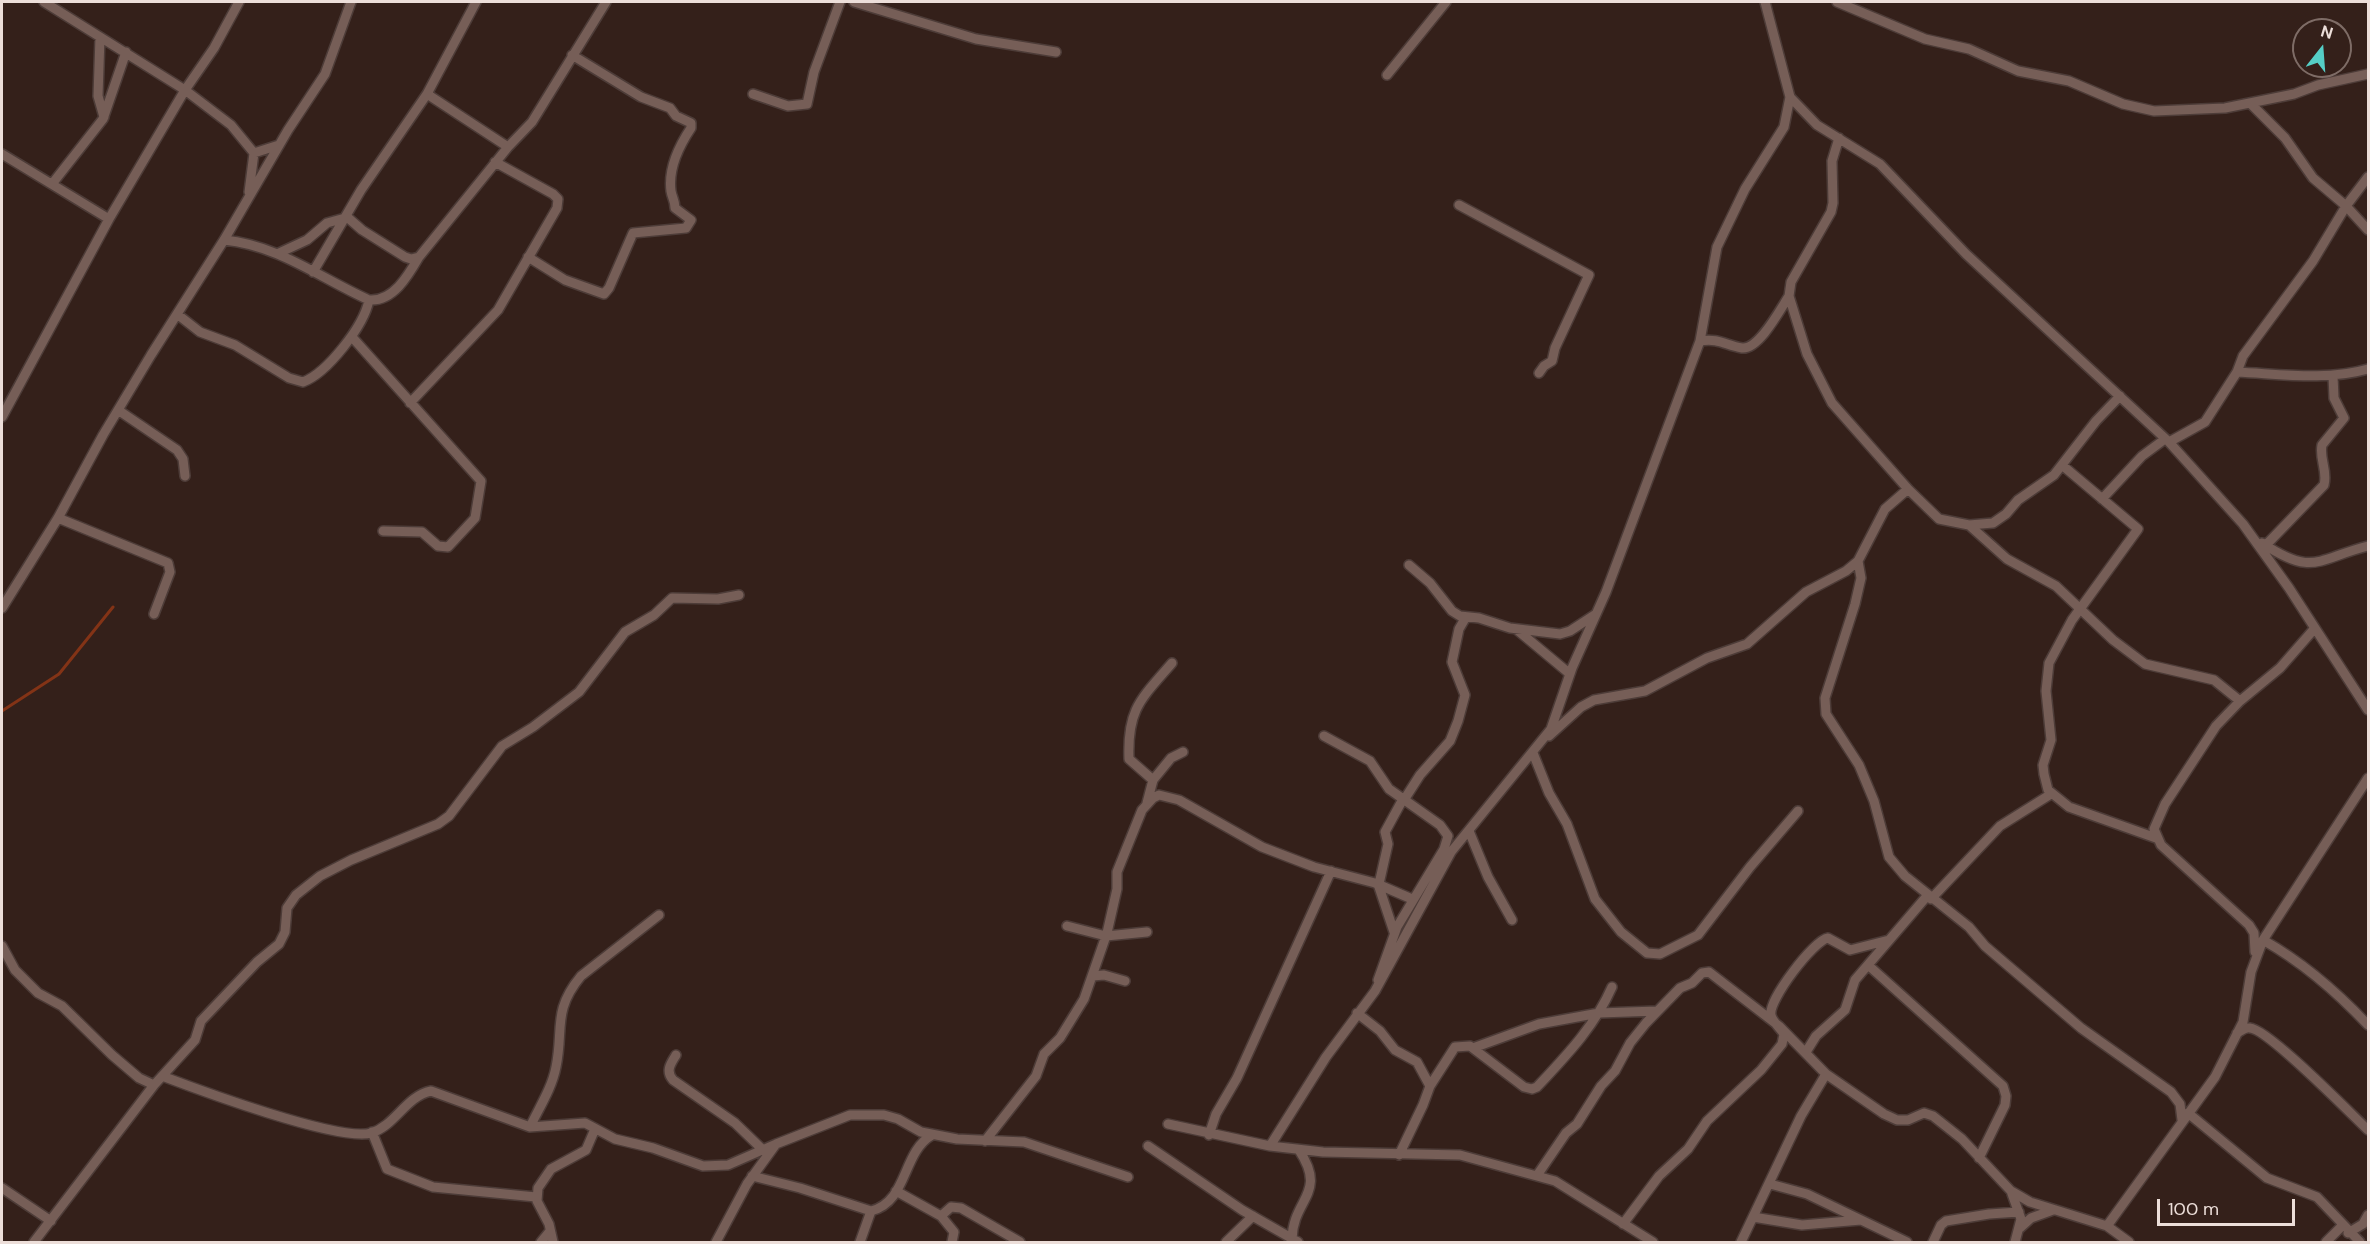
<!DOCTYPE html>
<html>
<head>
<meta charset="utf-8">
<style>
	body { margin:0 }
	#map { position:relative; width:2370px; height:1244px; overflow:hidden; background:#34201a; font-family:"DM Sans",sans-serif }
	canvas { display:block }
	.frame { position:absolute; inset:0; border:3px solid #ecded9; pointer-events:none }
	.north { position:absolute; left:2292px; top:18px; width:60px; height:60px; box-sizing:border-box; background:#34201a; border:2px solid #7e6c66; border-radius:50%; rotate:17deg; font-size:16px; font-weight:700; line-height:24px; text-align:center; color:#ecded9 }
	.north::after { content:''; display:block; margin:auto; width:21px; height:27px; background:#55cec6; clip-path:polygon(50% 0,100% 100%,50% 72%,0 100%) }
	.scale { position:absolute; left:2157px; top:1199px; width:138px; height:27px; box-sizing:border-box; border:3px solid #ecded9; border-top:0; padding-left:8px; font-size:18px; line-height:21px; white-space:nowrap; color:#ecded9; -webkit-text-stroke:4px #34201a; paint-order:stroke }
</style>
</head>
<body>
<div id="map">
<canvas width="2370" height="1244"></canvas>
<div class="frame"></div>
<div class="north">N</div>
<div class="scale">100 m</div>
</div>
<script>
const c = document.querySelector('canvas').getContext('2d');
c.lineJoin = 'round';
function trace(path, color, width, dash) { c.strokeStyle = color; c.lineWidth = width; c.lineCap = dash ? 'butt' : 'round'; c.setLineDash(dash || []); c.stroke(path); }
const stream = new Path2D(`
	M 2,711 L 59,674 L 113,607`);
const minor = new Path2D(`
	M 44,2 L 185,90 L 231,125 L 254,153 L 249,192
	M 854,2 L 976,39 L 1056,52
	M 1837,2 L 1925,39 L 1969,49 L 2018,71 L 2069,81 L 2123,104 L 2154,111 L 2225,108 L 2294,94 L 2318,85 L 2368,74
	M 100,37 L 98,96 L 104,117
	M 1387,75 L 1446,2
	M 427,94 L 508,147
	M 753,94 L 788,106 L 807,104 L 814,72 L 840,2
	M 1790,97 L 1817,125 L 1880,164 L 1966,254 L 2169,442 L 2243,524 L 2289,588 L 2368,710
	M 2250,103 L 2285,138 L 2313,178 L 2346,206 L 2368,230
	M 1839,138 L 1832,161 L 1833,203 L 1831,212 L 1791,282 L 1789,296 L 1807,354 L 1832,403 L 1908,489 L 1885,509 L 1858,561 L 1861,578 L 1855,604 L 1825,698 L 1826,714 L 1859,765 L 1874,801 L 1889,857 L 1905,876 L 1969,927 L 1985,946 L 2081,1028 L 2171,1092 L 2180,1104 L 2182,1120
	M 254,153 L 279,145
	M 2,154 L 109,219
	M 52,184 L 103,119 L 126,52
	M 1459,205 L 1589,275 L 1555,348 L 1552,361 L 1544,366 L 1539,373
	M 346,216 L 362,230 L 405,257 L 411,259 L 419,257 L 508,147 L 532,122 L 606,2
	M 224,240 C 278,245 320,278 369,300 C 393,302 408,276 419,257
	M 279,253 L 307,240 L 327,223 L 345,218
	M 528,257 L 565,280 L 604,294 L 609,288 L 633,233 L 686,228 L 691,220 L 675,208 C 675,200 672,198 671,191 C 668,169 679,146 691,128 L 691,123 L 676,116 L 670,108 L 641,97 L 572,55
	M 313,272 L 361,190 L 427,94 L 476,2
	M 177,314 L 200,332 L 235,345 L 289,378 L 303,382 C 327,373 364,326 369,300
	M 352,337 L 481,481 L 475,518 L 448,547 L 438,546 L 422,532 L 383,531
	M 1700,341 C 1719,338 1725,345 1742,348 C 1759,350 1781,308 1789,296
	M 2237,372 C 2281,374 2326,381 2368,369
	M 410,403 L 498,310 L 557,208 L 558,199 L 553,194 L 495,162
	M 118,410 L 177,450 L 183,459 L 185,476
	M 2,417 L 109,219 L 185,90 L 214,48 L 239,2
	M 2169,442 L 2205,422 L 2237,372 L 2243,356 L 2313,261 L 2346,206 L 2368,177
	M 2062,465 L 2138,529 L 2072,620 L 2049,663 L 2046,691 L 2051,740 L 2043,765 L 2044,774 L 2048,790 L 2069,807 L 2156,838
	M 1908,489 L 1939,519 L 1969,525 L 1993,523 L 2006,514 L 2018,500 L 2054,475 L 2096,421 L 2120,396
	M 2102,499 L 2142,456 L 2165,439
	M 58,518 L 168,563 L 170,572 L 154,614
	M 1969,525 L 2007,559 L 2056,586 L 2113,640 L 2145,664 L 2214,680 L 2240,701
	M 2262,543 C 2313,577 2317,559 2368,546
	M 2266,545 L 2324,485 C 2328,471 2319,459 2322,445 L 2344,418 L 2334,398 L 2333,376
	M 1409,565 L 1430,583 L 1452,611 L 1460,616 L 1479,618 L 1510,628 L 1560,634 L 1570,631 L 1596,614
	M 2,608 L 58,518 L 103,435 L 151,355 L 224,240 L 288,130 L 325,74 L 351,2
	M 1516,629 L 1570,674
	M 1324,736 L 1370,761 L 1389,789 L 1440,825 L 1448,836 L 1444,849 L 1397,927 L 1378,980
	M 1549,736 L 1581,707 L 1594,700 L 1645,691 L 1707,658 L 1747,644 L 1806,592 L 1846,571 L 1858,561
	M 1533,753 L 1549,793 L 1567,824 L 1595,899 L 1621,932 L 1647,953 L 1660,954 L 1698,935 L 1750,867 L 1798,811
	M 1153,780 L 1171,758 L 1183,752
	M 1404,800 L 1420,775 L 1450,741 L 1458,721 L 1465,695 L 1452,662 L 1459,629 L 1466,617
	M 1147,803 L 1153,780 L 1129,759 C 1127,709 1141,699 1172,663
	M 1469,831 L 1488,877 L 1512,920
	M 1378,884 L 1394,932
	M 1379,884 L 1388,844 L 1385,832 L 1403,799
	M 1931,899 L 2000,826 L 2051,794
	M 1067,926 L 1106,936 L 1147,932
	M 2263,940 C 2304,963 2336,991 2368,1025
	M 2,946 L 15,970 L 38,993 L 62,1006 L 112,1055 L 139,1078 L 154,1085
	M 2255,952 L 2254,933 L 2249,925 L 2161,845 L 2154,829 L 2165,804 L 2216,726 L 2240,701 L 2280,668 L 2315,628
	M 1868,965 L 2003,1086 L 2006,1096 L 2005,1105 L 1979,1158
	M 1093,976 L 1104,975 L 1125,981
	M 1357,1013 L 1380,1031 L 1395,1050 L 1417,1062 L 1430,1086
	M 2237,1033 C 2241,1031 2245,1027 2250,1028 C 2268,1029 2350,1113 2368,1130
	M 1473,1048 L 1539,1024 L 1599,1013 L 1657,1011
	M 1806,1052 L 1816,1036 L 1845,1010 L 1855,980 L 1927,896
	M 676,1055 C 671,1063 665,1071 673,1080 L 735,1123 L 763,1150
	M 162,1076 C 199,1090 339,1142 371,1133 C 395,1126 406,1096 431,1091 L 530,1127 L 585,1123 L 615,1139 L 653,1148 L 703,1166 L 728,1165 L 776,1144
	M 2188,1113 L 2267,1178 L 2317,1197 L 2360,1242
	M 1168,1124 L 1270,1146 L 1323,1152 L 1460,1155 L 1555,1181 L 1653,1242
	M 530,1127 C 539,1108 552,1088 556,1067 C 564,1029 552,1011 581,976 L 659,915
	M 372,1132 L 387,1169 L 433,1187 L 536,1197
	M 1209,1135 L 1216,1114 L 1237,1078 L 1331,871
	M 985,1141 L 1036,1076 L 1044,1054 L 1060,1038 L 1084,999 L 1107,933 L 1117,889 L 1117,872 L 1142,810 L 1153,798 L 1159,795 L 1179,800 L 1262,847 L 1314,867 L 1375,883 L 1412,899
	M 1148,1146 L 1242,1210 L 1298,1242
	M 1270,1146 L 1326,1057 L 1375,991 L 1451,852 L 1551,729 L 1572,668 L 1606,592 L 1700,341 L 1717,247 L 1745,189 L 1784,127 L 1790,97 L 1765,2
	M 1399,1155 L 1423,1105 L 1430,1086 L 1455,1047 L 1470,1046 L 1524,1087 L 1532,1089 L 1537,1087 C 1566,1056 1595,1026 1612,987
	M 1538,1174 L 1566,1133 L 1577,1124 L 1601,1086 L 1615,1071 L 1630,1043 L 1646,1023 L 1680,988 L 1692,983 L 1702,973 L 1709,972 L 1779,1026 L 1826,1074 L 1884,1114 L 1897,1120 L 1908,1120 L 1924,1113 L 1933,1116 L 1962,1139 L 2011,1191 L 2030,1202 L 2107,1226 L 2129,1242
	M 752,1176 L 800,1188 L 871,1211 C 908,1202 902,1152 932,1135
	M 1770,1184 L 1807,1194 L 1907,1242
	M 2,1188 L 51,1221
	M 896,1191 L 941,1216 L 954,1232 L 952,1242
	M 2011,1191 L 2021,1219 L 2015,1242
	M 941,1216 L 951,1207 L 961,1208 L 1020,1242
	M 1753,1217 L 1802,1225 L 1861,1220
	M 1623,1224 L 1659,1176 L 1688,1149 L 1707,1121 L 1761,1070 L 1782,1044 L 1784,1034 C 1780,1028 1772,1021 1771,1015 C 1768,1000 1814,940 1828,938 L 1850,950 L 1889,940
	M 2107,1226 L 2215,1077 L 2243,1022 L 2251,972 L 2263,940 L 2368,778
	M 2020,1228 L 2031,1218 L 2053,1210
	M 2348,1233 L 2363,1224 L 2368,1215
	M 1292,1239 C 1293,1198 1328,1194 1299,1150
	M 34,1242 L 154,1085 L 195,1040 L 201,1021 L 257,962 L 279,944 L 285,932 L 287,908 L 296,895 L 320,876 L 351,860 L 438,824 L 449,816 L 502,746 L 533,727 L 579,692 L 625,632 L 654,615 L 672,598 L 718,599 L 739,595
	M 541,1242 L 550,1231
	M 553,1242 L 549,1224 L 537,1201 L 538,1188 L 551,1169 L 586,1150 L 595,1129
	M 716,1242 L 747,1184 L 776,1144 L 850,1115 L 884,1115 L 898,1119 L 921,1132 L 957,1139 L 1024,1142 L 1128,1177
	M 860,1242 L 871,1211
	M 1226,1242 L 1253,1216
	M 1741,1242 L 1801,1116 L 1826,1074
	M 1933,1242 L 1941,1225 L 1946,1221 L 1989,1214 L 2019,1212
	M 2326,1242 L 2342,1226`);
trace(stream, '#833316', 3);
trace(minor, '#4d3c38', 12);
trace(minor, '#765e57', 9);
</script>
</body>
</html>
